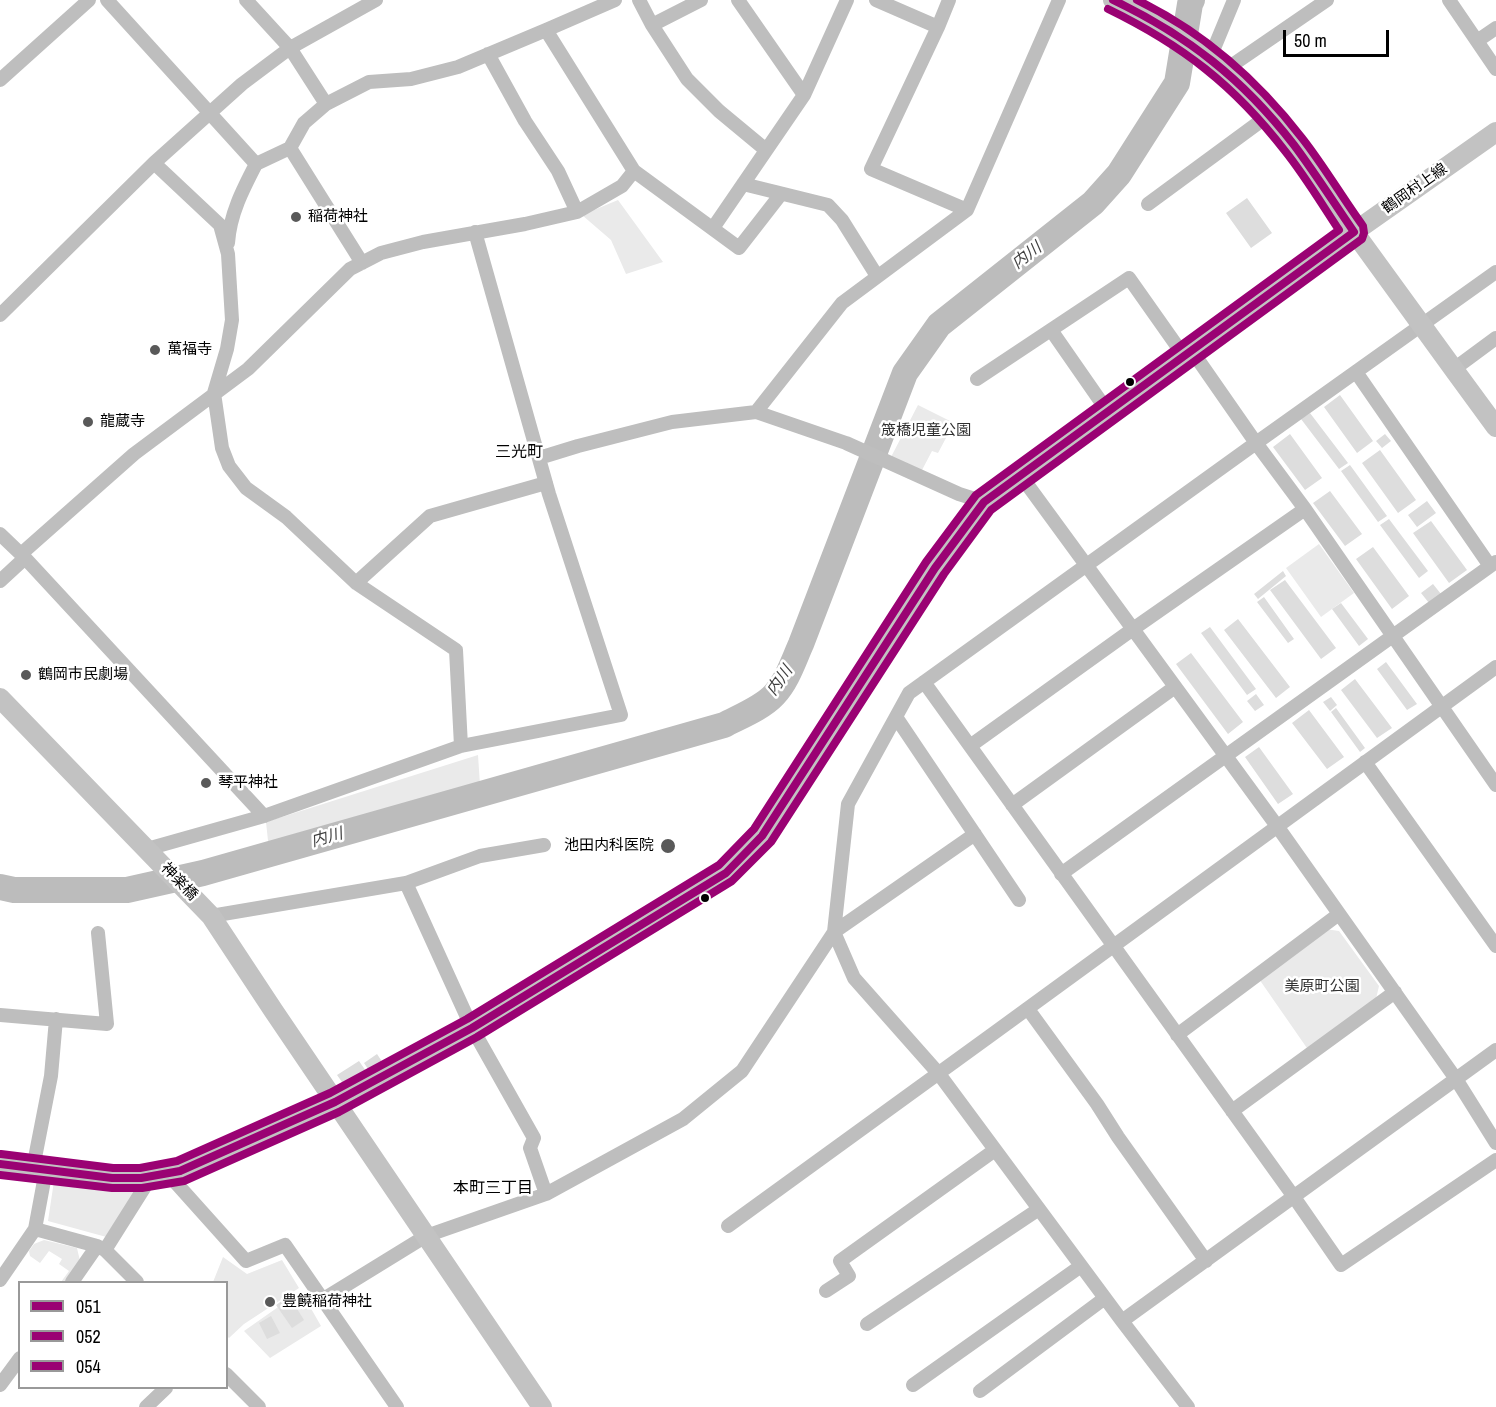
<!DOCTYPE html>
<html>
<head>
<meta charset="utf-8">
<style>
	body { margin:0 }
	#map { position:relative; width:1496px; height:1407px; overflow:hidden; background:#fff; font-family:"Archivo Narrow",sans-serif }
	canvas { display:block }
	.legend { position:absolute; left:18px; top:1281px; width:210px; height:108px; box-sizing:border-box; background:#fff; border:2px solid #999; margin:0; padding:8px 10px; list-style:none; font-size:18px; color:#000 }
	.legend li { display:flex; align-items:center; gap:12px; height:30px }
	.legend b { width:30px; border:2px solid #999 }
	.scale { position:absolute; left:1283px; top:30px; width:106px; height:27px; box-sizing:border-box; border:3px solid #000; border-top:0; padding-left:8px; font-size:18px; line-height:21px; white-space:nowrap; color:#000; -webkit-text-stroke:4px #fff; paint-order:stroke }
</style>
</head>
<body>
<div id="map">
<canvas width="1496" height="1407"></canvas>
<ul class="legend">
<li><b style="height:8px;background:#9a0273"></b>051</li>
<li><b style="height:8px;background:#9a0273"></b>052</li>
<li><b style="height:8px;background:#9a0273"></b>054</li>
</ul>
<div class="scale">50 m</div>
</div>
<script>
const c = document.querySelector('canvas').getContext('2d');
c.lineJoin = 'round';
function paint(path, color) { c.fillStyle = color; c.fill(path, 'evenodd'); }
function trace(path, color, width, dash) { c.strokeStyle = color; c.lineWidth = width; c.lineCap = dash ? 'butt' : 'round'; c.setLineDash(dash || []); c.stroke(path); }
function write(font, color, halo, rows, align = 'center') {
  c.font = font + ' "Archivo Narrow","Noto Sans JP",sans-serif'; c.lineWidth = 5; c.setLineDash([]); c.textBaseline = 'middle'; c.strokeStyle = halo; c.fillStyle = color; for (const [text, x, y, turn = 0] of rows) {
    c.save(); c.translate(x, y); c.rotate((+turn || 0) * Math.PI / 180); c.textAlign = isNaN(turn) ? turn : align; if (halo) c.strokeText(text, 0, 0); c.fillText(text, 0, 0); c.restore();
  }
}
const green = new Path2D(`
	M 618,200 L 663,262 L 626,274 L 611,240 L 582,215 Z
	M 918,405 L 954,423 L 938,453 L 932,451 L 921,472 L 891,457 Z
	M 1319,544 L 1354,593 L 1321,617 L 1286,568 Z
	M 478,755 L 480,785 L 269,850 L 266,822 Z
	M 1325,929 L 1339,931 L 1379,986 L 1375,1003 L 1309,1051 L 1259,979 Z
	M 54,1181 L 137,1192 L 110,1238 L 48,1221 Z
	M 44,1240 L 77,1248 L 80,1261 L 65,1282 L 61,1282 L 69,1271 L 59,1264 L 62,1259 L 49,1251 L 40,1263 L 30,1256 L 29,1251 L 34,1244 Z
	M 223,1257 L 247,1274 L 282,1260 L 299,1288 L 244,1324 L 229,1338 L 226,1335 L 226,1282 L 213,1282 Z
	M 301,1291 L 321,1326 L 270,1358 L 244,1331 Z`);
const river = new Path2D(`
	M 0,887 L 14,890 L 127,890 L 203,873 L 724,725 C 739,717 762,708 774,695 C 787,681 793,662 801,644 L 905,373 L 939,325 L 1093,203 L 1119,174 L 1177,83 L 1190,4 L 1192,0`);
const building = new Path2D(`
	M 1247,198 L 1272,233 L 1251,248 L 1226,213 Z
	M 1340,395 L 1373,441 L 1357,453 L 1324,407 Z
	M 1310,413 L 1348,463 L 1339,469 L 1301,419 Z
	M 1290,434 L 1322,478 L 1305,490 L 1273,447 Z
	M 1385,434 L 1391,441 L 1382,448 L 1376,441 Z
	M 1380,450 L 1416,500 L 1398,513 L 1362,463 Z
	M 1350,465 L 1387,516 L 1378,522 L 1341,471 Z
	M 1330,491 L 1362,534 L 1345,546 L 1313,503 Z
	M 1427,501 L 1436,513 L 1417,527 L 1408,515 Z
	M 1389,519 L 1428,571 L 1419,578 L 1380,525 Z
	M 1431,521 L 1467,570 L 1449,583 L 1413,533 Z
	M 1373,547 L 1409,596 L 1392,609 L 1356,559 Z
	M 1283,571 L 1286,576 L 1258,599 L 1254,594 Z
	M 1285,580 L 1336,648 L 1321,659 L 1270,590 Z
	M 1433,584 L 1441,594 L 1429,603 L 1421,593 Z
	M 1264,597 L 1294,639 L 1288,643 L 1257,602 Z
	M 1341,603 L 1368,639 L 1359,646 L 1332,609 Z
	M 1238,619 L 1290,687 L 1276,698 L 1224,630 Z
	M 1210,627 L 1256,689 L 1247,695 L 1201,633 Z
	M 1191,653 L 1243,722 L 1228,734 L 1176,664 Z
	M 1386,662 L 1417,704 L 1407,710 L 1377,669 Z
	M 1355,679 L 1392,728 L 1377,738 L 1341,690 Z
	M 1256,694 L 1264,705 L 1255,711 L 1247,701 Z
	M 1331,697 L 1337,705 L 1330,711 L 1323,702 Z
	M 1336,708 L 1365,748 L 1360,752 L 1331,712 Z
	M 1309,710 L 1344,757 L 1327,769 L 1292,723 Z
	M 1259,747 L 1293,794 L 1278,804 L 1245,757 Z
	M 377,1054 L 383,1063 L 370,1072 L 364,1063 Z
	M 359,1061 L 368,1074 L 352,1084 L 342,1082 L 337,1075 Z
	M 289,1296 L 304,1320 L 292,1328 L 276,1305 Z
	M 271,1316 L 280,1333 L 267,1339 L 259,1323 Z`);
const street = new Path2D(`
	M 107,0 L 256,164 L 290,148 L 304,123 L 326,104 L 369,82 L 411,79 L 458,67 L 546,30 L 615,0
	M 246,0 L 290,48 L 326,104
	M 639,0 L 652,25 L 687,79 L 719,111 L 766,150
	M 738,0 L 804,95
	M 876,0 L 938,27
	M 949,0 L 938,27 L 871,169 L 967,210
	M 1449,0 L 1496,69
	M 652,25 L 701,0
	M 546,30 L 634,171 L 739,248 L 781,194
	M 1477,41 L 1496,28
	M 488,54 L 525,121 L 558,171 L 577,212
	M 1210,58 L 1234,0
	M 1225,70 L 1327,0
	M 0,80 L 89,0
	M 290,148 L 362,263
	M 154,163 L 220,225 L 228,254 L 232,320 L 227,349 L 214,393 L 222,448 L 229,466 L 246,488 L 286,517 L 356,583 L 456,650 L 461,746
	M 743,184 L 828,205 L 842,220 L 877,276
	M 1148,204 L 1269,115
	M 713,228 L 804,95 L 847,0
	M 228,243 C 230,214 243,189 256,164
	M 0,315 L 154,163 L 242,84 L 290,48 L 376,0
	M 1051,330 L 1108,412
	M 1192,351 L 1256,443 L 1305,509 L 1496,785
	M 1454,369 L 1496,338
	M 1356,372 L 1490,566
	M 977,379 L 1129,278 L 1184,356
	M 756,412 L 842,303 L 967,210 L 1059,0
	M 539,458 L 578,446 L 672,422 L 756,412 L 846,443 L 959,494 L 984,502
	M 1021,476 L 1277,826 L 1456,1079 L 1496,1143
	M 0,534 L 25,558 L 264,816
	M 21,554 L 134,454 L 248,369 L 350,269 L 381,253 L 423,242 L 525,224 L 577,212 L 622,186 L 634,171
	M 0,581 L 25,558
	M 356,583 L 430,516 L 546,483
	M 924,682 L 1294,1197 L 1341,1265 L 1496,1160
	M 896,717 L 1019,900
	M 970,746 L 1133,629 L 1305,509
	M 1365,762 L 1496,946
	M 1012,805 L 1175,687
	M 147,849 L 264,816 L 461,746 L 621,715 L 549,494 L 475,232
	M 1061,874 L 1496,562
	M 406,883 L 472,1028 L 534,1138 L 530,1148 L 546,1194
	M 211,916 L 406,883 L 480,856 L 544,845
	M 1028,1009 L 1097,1104 L 1118,1137 L 1206,1261
	M 0,1015 L 107,1024 L 98,933
	M 1177,1035 L 1339,914
	M 1232,1111 L 1395,992
	M 33,1168 L 51,1076 L 56,1019
	M 168,1174 L 246,1261 L 285,1245 L 397,1407
	M 728,1226 C 985,1041 1239,853 1496,667
	M 35,1229 L 97,1246 L 105,1250 L 137,1282
	M 105,1250 L 151,1177
	M 0,1280 L 35,1229 L 46,1170
	M 72,1282 L 97,1246
	M 826,1291 L 849,1276 L 840,1261 L 995,1150
	M 322,1300 L 426,1236 L 546,1194 L 683,1119 L 742,1071 L 834,932 L 975,834
	M 1122,1321 L 1496,1050
	M 867,1324 L 1039,1209
	M 226,1374 L 259,1407
	M 0,1385 L 20,1358
	M 913,1385 L 1081,1266
	M 980,1391 L 1105,1298
	M 146,1407 L 166,1388
	M 1188,1407 L 1122,1321 L 939,1074 L 854,978 L 834,932 L 848,804 L 909,693 L 1256,443 L 1496,272`);
const secondary = new Path2D(`
	M 1113,0 C 1186,33 1247,81 1295,146 C 1318,178 1339,211 1362,243 C 1407,305 1451,366 1496,427
	M 0,698 L 211,916 L 273,1010 L 542,1407
	M 0,1164 L 112,1178 L 141,1178 L 180,1171 L 335,1102 L 472,1028 L 726,873 L 762,836 L 935,568 L 984,502 L 1354,232 L 1496,132`);
const bus1 = new Path2D(`
	M 0,1164 L 112,1178 L 141,1178 L 180,1171 L 335,1102 L 472,1028 L 726,873 L 762,836 L 935,568 L 984,502 L 1354,232 C 1334,203 1315,173 1294,145 C 1243,79 1188,36 1113,0`);
const bus2 = new Path2D(`
	M 0,1175 L 112,1188 L 142,1188 L 184,1181 L 339,1112 L 477,1037 L 732,881 L 771,842 L 944,574 L 991,510 L 1362,239 L 1364,233 L 1363,226 C 1342,197 1324,166 1302,138 C 1258,81 1203,32 1137,0`);
const bus3 = new Path2D(`
	M 1,1154 L 113,1168 L 140,1168 L 177,1161 L 330,1093 L 467,1019 L 719,865 L 754,829 L 926,562 L 976,495 L 1339,230 C 1321,203 1305,176 1285,151 C 1234,85 1182,45 1108,9`);
const markers = [
	[296,217,6,"#595959"],
	[155,350,6,"#595959"],
	[1130,382,5,"#000"],
	[88,422,6,"#595959"],
	[26,675,6,"#595959"],
	[206,783,6,"#595959"],
	[668,846,8,"#595959"],
	[705,898,5,"#000"],
	[270,1302,6,"#595959"]
];
const streetNames = [
	["鶴岡村上線",1415,189,-35],
	["神楽橋",179,882,46]
];
const poiNames = [
	["稲荷神社",308,217],
	["萬福寺",167,350],
	["龍蔵寺",100,422],
	["鶴岡市民劇場",38,675],
	["琴平神社",218,783],
	["池田内科医院",654,846,"right"],
	["豊饒稲荷神社",282,1302]
];
const parkNames = [
	["筬橋児童公園",926,431],
	["美原町公園",1322,987]
];
const waterNames = [
	["内川",1027,256,-38],
	["内川",780,681,-55],
	["内川",327,838,-16]
];
const neighbourhoodNames = [
	["三光町",519,453],
	["本町三丁目",493,1189]
];
paint(green, '#eaeaea');
trace(river, '#bcbcbc', 26);
paint(building, '#ddd');
trace(street, '#bebebe', 14);
trace(secondary, '#c2c2c2', 20);
trace(bus1, '#9a0273', 8);
trace(bus2, '#9a0273', 8);
trace(bus3, '#9a0273', 8);
for (const [x, y, r, color] of markers) { const dot = new Path2D(); dot.arc(x, y, r, 0, 2 * Math.PI); c.fillStyle = color; c.fill(dot); trace(dot, '#fff', 2); }
write('15px', '#000', '#fff', streetNames);
write('15px', '#000', '#fff', poiNames, 'left');
write('15px', '#303030', '#fff', parkNames);
write('italic 16px', '#414141', '#fff', waterNames);
write('16px', '#000', '#fff', neighbourhoodNames);
</script>
</body>
</html>
